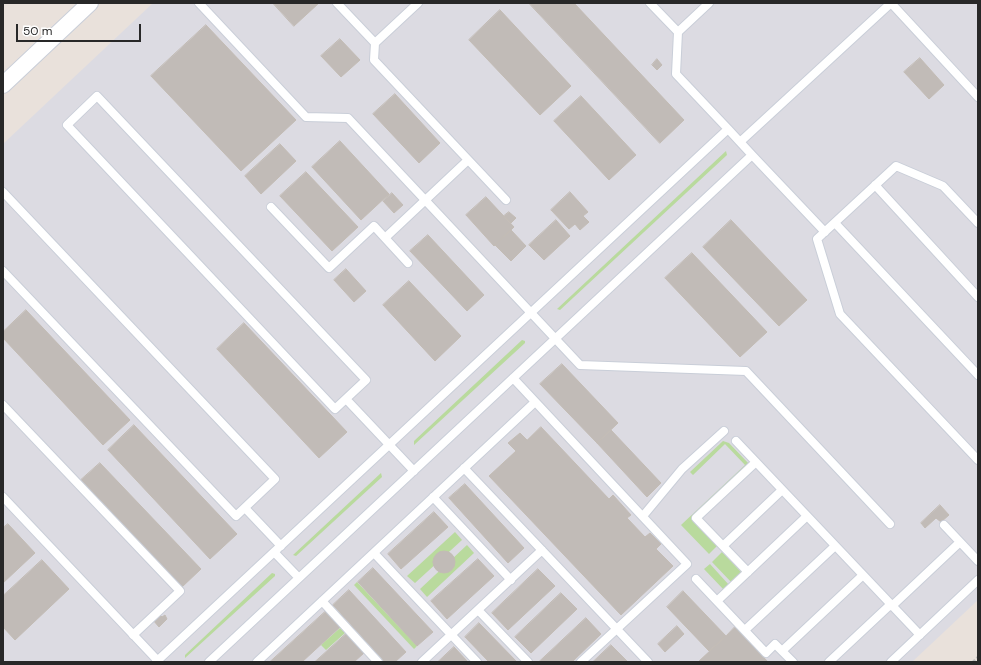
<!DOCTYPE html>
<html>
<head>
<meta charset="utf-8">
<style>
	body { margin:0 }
	#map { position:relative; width:981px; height:665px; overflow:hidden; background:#e9e1db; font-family:"DM Sans",sans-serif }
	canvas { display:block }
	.frame { position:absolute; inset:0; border:4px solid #282828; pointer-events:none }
	.scale { position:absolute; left:16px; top:24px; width:125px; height:18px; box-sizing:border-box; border:2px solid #282828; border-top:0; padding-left:5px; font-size:12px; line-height:14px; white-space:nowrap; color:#282828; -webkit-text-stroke:3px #fff; paint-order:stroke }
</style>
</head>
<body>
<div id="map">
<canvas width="981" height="665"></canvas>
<div class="frame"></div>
<div class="scale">50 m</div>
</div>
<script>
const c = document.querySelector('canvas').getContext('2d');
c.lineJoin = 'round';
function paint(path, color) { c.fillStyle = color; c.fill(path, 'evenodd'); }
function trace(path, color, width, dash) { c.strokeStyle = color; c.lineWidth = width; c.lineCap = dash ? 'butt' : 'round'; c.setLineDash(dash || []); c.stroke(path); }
const industrial = new Path2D(`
	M 153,3 L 978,3 L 978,600 L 912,662 L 3,662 L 3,144 Z`);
const green = new Path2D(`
	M 726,151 L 727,155 L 560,310 L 557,309 Z
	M 522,340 L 525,341 L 525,343 L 414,445 L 414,441 Z
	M 723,441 L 729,443 L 749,464 L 691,519 L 717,546 L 709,554 L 681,525 L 745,465 L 725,444 L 693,475 L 690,472 Z
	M 381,473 L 382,477 L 296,556 L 293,555 Z
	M 455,532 L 462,540 L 415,583 L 407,576 Z
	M 467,545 L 474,553 L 427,597 L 420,589 Z
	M 722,552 L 742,573 L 732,583 L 712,562 Z
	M 710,564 L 729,585 L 724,590 L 704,569 Z
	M 272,573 L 275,574 L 275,576 L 185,658 L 185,655 Z
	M 357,582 L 417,646 L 414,649 L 354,585 Z
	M 340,628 L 345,633 L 326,650 L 321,645 Z`);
const building = new Path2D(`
	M 273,3 L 319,3 L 294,26 Z
	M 529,3 L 574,3 L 684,120 L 660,143 Z
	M 500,10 L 571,86 L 540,115 L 469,40 Z
	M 206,25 L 296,120 L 241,171 L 151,76 Z
	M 340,39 L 360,60 L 341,77 L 321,56 Z
	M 920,58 L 944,85 L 929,99 L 904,72 Z
	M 657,59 L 662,65 L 657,70 L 652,65 Z
	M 395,94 L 440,143 L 419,163 L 373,114 Z
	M 581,96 L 636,155 L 609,180 L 554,121 Z
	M 340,141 L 389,194 L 361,220 L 312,167 Z
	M 280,144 L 296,161 L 261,194 L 245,176 Z
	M 306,172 L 358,227 L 332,251 L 280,196 Z
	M 570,192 L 588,212 L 583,216 L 589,222 L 580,230 L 575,224 L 569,229 L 551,210 Z
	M 392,193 L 403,205 L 394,213 L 383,201 Z
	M 486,197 L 514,227 L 494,246 L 466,215 Z
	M 509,212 L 516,218 L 511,223 L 504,216 Z
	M 556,220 L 570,236 L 544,260 L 529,245 Z
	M 731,220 L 807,300 L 779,326 L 703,247 Z
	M 511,230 L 526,246 L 511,261 L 495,245 Z
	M 428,235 L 484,295 L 467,311 L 410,251 Z
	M 692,253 L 767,332 L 740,357 L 665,278 Z
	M 346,269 L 366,291 L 354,302 L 334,280 Z
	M 409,281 L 461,336 L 435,361 L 383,305 Z
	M 26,310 L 130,420 L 103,445 L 3,338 L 3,332 Z
	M 244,323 L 347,432 L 319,458 L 217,349 Z
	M 562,364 L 618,423 L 597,443 L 540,384 Z
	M 134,425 L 237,534 L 210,559 L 108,450 Z
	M 541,427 L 609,499 L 613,495 L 631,515 L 627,518 L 645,537 L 650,533 L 661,544 L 656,549 L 673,566 L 621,615 L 489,476 L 516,451 L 508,443 L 520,433 L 527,440 Z
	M 611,430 L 661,483 L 647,497 L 597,443 Z
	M 100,463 L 201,569 L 182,587 L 81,480 Z
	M 465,484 L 524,548 L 508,563 L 449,498 Z
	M 940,505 L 949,515 L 941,522 L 936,518 L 925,528 L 921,523 Z
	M 434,512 L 448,527 L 401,569 L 388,554 Z
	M 8,524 L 35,553 L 3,583 L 3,528 Z
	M433 562a11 11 0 1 1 22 0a11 11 0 1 1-22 0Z
	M 478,559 L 494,576 L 447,619 L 431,601 Z
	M 42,560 L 69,589 L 15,640 L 3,627 L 3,596 Z
	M 373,568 L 433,632 L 417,646 L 358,582 Z
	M 538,569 L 555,586 L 508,630 L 492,613 Z
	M 349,590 L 406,652 L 395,662 L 385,662 L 333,605 Z
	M 683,591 L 726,636 L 709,651 L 667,607 Z
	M 561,593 L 577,609 L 531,653 L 515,637 Z
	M 325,612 L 340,627 L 302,662 L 270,662 Z
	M 159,614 L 162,617 L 165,615 L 167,619 L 159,627 L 153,620 Z
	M 586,618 L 601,634 L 572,662 L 539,662 Z
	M 479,623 L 517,662 L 489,662 L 465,637 Z
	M 677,626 L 684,634 L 665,652 L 658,644 Z
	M 735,627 L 768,662 L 698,662 L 726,636 Z
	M 346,634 L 364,653 L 354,662 L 315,662 Z
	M 611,645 L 628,662 L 593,662 Z
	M 454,647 L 468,662 L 438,662 Z`);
const path = new Path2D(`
	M 973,662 L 978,657`);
const service = new Path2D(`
	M 199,3 L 306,117 L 348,118 L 580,365 L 746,371 L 890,524
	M 337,3 L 375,43
	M 418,3 L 375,43 L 374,60 L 506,200
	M 650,3 L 678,32 L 709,3
	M 891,3 L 978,97
	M 678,32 L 676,74 L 728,129
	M 97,96 L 366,380 L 335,409 L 67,125 Z
	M 740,142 L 891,3
	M 752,155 L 825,232
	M 875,185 L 978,297
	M 3,192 L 275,479 L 236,516 L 3,271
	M 271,207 L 329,268 L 374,226 L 408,263
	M 835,223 L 978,375
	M 978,223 L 943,186 L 896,166 L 817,239 L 840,314 L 978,460
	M 385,238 L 468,160
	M 513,378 L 687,564 L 581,662
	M 346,399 L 414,471
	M 3,405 L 180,591 L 133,635
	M 736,441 L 920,635
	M 464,468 L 648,662
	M 3,497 L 159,662
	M 433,497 L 511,580
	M 245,508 L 281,546
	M 643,516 L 682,469 L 724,431
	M 944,525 L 978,561
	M 723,546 L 782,490
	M 274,552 L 299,578
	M 374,553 L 477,662
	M 748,572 L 696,518 L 756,462
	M 696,579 L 766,653 L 775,644 L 793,662
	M 322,601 L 378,662
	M 717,601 L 807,516
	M 892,606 L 960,542
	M 478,610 L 528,662
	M 745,630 L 835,546
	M 782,651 L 863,575
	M 156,662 L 728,129 L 752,155 L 209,662
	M 257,662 L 535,402
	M 422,662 L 542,550
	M 829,662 L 891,604
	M 891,662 L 978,580`);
const minor = new Path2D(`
	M 3,85 L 90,3`);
paint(industrial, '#dcdbe2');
paint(green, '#b9da9d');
paint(building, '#c1bbb7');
trace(building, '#c3bcb5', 1);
trace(service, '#c9ced8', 10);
trace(minor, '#c9ced8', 18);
trace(path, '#bebebe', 2.5, [3, 2]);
trace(service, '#fff', 8);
trace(minor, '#fff', 16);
</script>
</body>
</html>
